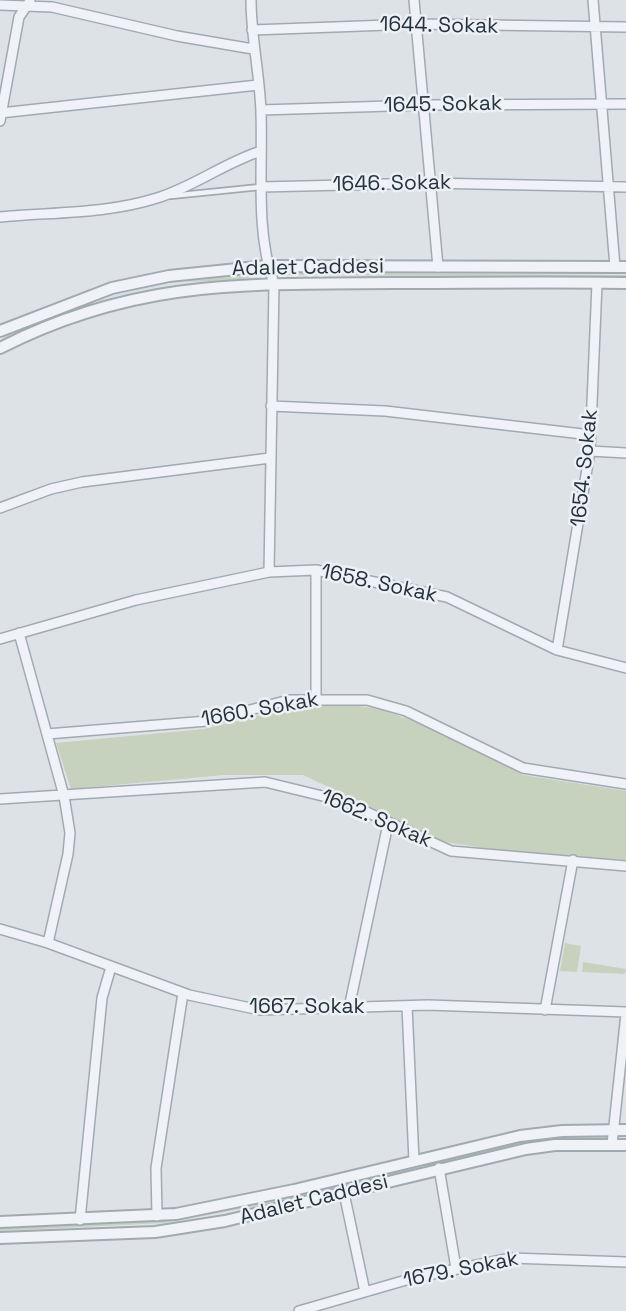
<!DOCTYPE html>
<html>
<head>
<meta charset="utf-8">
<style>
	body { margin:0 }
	canvas { display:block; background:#dde2e7 }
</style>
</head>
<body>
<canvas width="626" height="1311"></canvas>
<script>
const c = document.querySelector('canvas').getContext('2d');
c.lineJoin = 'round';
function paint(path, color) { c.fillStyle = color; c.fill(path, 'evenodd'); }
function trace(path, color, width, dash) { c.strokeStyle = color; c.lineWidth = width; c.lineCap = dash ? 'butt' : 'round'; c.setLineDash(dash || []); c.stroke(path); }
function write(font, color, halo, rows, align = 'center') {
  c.font = font + ' "Space Grotesk",sans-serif'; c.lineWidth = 5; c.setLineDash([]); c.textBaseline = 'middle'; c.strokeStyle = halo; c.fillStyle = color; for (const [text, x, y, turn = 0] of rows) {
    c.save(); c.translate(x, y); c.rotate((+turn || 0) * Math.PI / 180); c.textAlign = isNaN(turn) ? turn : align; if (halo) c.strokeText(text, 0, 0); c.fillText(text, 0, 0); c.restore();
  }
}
const green = new Path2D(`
	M 286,273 L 626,275 L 626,277 L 286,275 Z
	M 261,275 C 243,282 203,280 181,283 C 120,291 55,311 0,341 C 9,332 26,327 38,322 C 111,292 183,279 261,275 Z
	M 333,703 L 375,708 L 423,724 L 523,775 L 626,791 L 626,860 L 497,850 L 445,842 L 303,775 L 224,775 L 71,789 L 56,743 L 204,729 L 289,708 Z
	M 565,943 L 581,946 L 577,972 L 560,971 Z
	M 583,962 L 626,969 L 625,974 L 582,972 Z
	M 561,1136 L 610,1136 L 609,1139 C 545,1139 488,1151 426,1166 L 426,1163 L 521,1142 Z
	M 395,1172 L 395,1174 L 289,1200 L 164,1223 L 0,1231 L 0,1228 L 170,1220 L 291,1197 Z`);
const service = new Path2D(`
	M 171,196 L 260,187`);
const minor = new Path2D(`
	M 251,0 C 251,38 260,75 261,113 C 263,168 255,231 274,284 L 269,572
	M 414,0 L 438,267
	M 593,0 L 615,267
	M 0,5 L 52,7 L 177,36 L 253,49
	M 252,30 L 416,24 L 626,27
	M 261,110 L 423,105 L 626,104
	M 0,113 L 258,85
	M 0,121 L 19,17 L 30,1
	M 261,187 L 429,183 L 626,187
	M 0,217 C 52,212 107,214 157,198 C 193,187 224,163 261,151
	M 271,406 L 385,411 L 591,435
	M 590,451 L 626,453
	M 0,508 L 51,489 L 82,482 L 270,458
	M 19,633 L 64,796 L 70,833 L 68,854 L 48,943
	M 0,639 L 136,600 L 269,572 L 316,570 L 447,597 L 557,650 L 626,668
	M 557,650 L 590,451 L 597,283
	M 316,698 L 316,570
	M 47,734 L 207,721 L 289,700 L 367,700 L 406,711 L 523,768 L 626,784
	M 0,799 L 265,782 L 343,801 L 451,851 L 626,866
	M 0,929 L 48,943 L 189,995 L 260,1010 L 428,1005 L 626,1012
	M 407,1006 L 414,1161
	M 349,1008 L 388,824
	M 545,1010 L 573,860
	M 612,1144 L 626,1014
	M 439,1168 L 456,1268
	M 344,1193 L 365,1292
	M 157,1216 L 156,1168 L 183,993
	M 80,1220 L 102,998 L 111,967
	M 299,1311 L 413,1278 L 511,1258 L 626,1262`);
const tertiary = new Path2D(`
	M 0,331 L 112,288 L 169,276 L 267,266 L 626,267
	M 0,348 C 136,279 245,284 393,283 C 470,283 548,282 626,283
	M 0,1222 L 176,1214 L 294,1190 L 520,1136 L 562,1131 L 626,1130
	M 0,1238 L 155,1232 L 225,1221 L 526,1149 L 555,1145 L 626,1145`);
const streetNames = [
	["1644. Sokak",439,26,1],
	["1645. Sokak",443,105,-1],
	["1646. Sokak",392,184,-1],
	["Adalet Caddesi",308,268,-1],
	["1654. Sokak",585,468,-84],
	["1658. Sokak",379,584,12],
	["1660. Sokak",260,710,-10],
	["1662. Sokak",376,819,23],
	["1667. Sokak",307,1007],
	["Adalet Caddesi",314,1200,-14],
	["1679. Sokak",461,1270,-11]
];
paint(green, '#c6d2bd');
trace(service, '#a2aab1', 8);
trace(minor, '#a2aab1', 12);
trace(tertiary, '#a2aab1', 14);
trace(service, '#eff2f6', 4.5);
trace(minor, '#eff2f6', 9);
trace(tertiary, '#eff2f6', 10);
write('21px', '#26323e', '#ecf1f5', streetNames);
</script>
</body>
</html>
